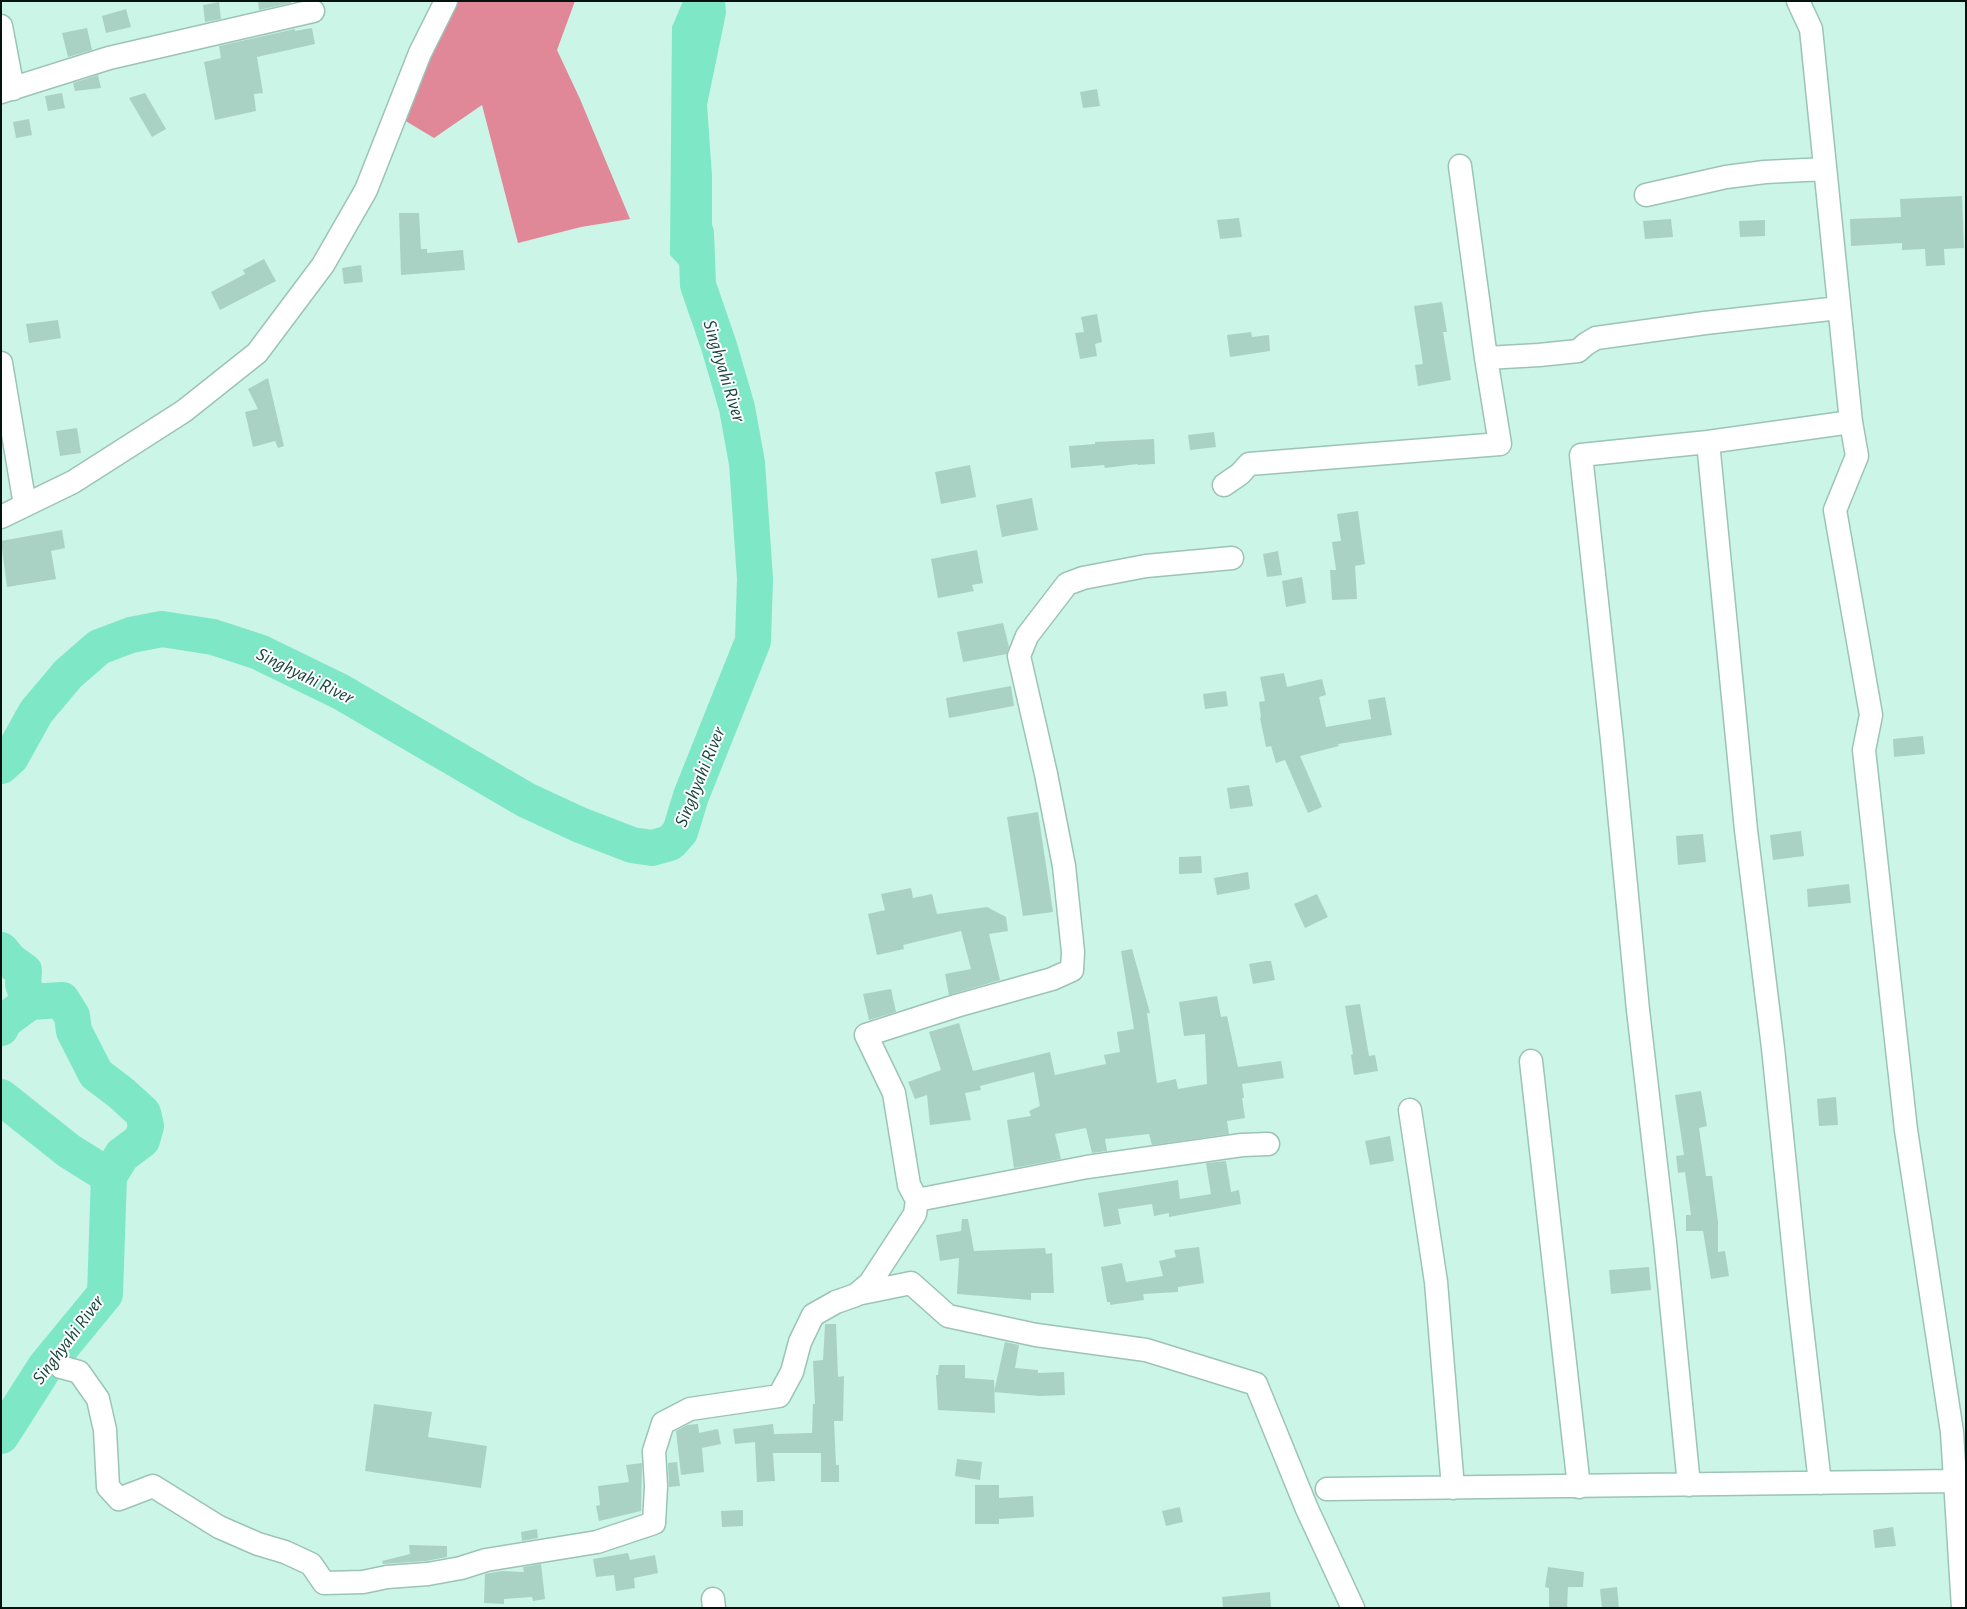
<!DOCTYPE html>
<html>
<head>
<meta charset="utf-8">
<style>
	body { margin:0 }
	#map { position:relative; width:1967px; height:1609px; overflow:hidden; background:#cbf5e6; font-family:"Alegreya Sans",sans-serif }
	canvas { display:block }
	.frame { position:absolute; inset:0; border:2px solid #04130e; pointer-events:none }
</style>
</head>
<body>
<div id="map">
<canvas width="1967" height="1609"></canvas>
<div class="frame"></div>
</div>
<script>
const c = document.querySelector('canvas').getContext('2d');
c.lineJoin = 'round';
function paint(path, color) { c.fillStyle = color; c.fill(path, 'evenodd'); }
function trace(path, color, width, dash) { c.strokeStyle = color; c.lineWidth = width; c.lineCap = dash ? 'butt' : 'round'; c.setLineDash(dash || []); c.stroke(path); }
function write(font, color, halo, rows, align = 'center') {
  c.font = font + ' "Alegreya Sans",sans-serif'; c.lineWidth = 4; c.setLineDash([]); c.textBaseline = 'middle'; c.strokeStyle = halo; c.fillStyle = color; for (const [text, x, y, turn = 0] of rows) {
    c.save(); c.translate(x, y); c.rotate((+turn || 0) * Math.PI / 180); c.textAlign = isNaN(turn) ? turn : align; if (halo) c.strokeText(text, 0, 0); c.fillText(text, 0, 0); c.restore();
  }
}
const forest = new Path2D(`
	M 457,1 L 575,1 L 557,50 L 580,99 L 630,219 L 581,227 L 518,243 L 482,105 L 434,138 L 404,120 L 434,44 Z`);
const water = new Path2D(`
	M 683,1 L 725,1 L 726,13 L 707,105 L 712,176 L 712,259 L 698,285 L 670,255 L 672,27 Z`);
const river = new Path2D(`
	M 1,766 L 11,757 L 36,712 L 68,674 L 99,647 L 131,635 L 162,629 L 213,637 L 259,652 L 341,692 L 526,800 L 580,825 L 632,845 L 652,848 L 670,843 L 680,832 L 691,796 L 753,641 L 755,579 L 747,463 L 737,408 L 719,346 L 698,285 L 696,233
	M 1,950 L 10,961 L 24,971 L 23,984 L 30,1002 L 4,1021 L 1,1028
	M 30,1002 L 62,1000 L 72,1016 L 74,1031 L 96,1074 L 121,1093 L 143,1113 L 146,1126 L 142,1140 L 122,1155 L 109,1176
	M 1,1097 L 69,1151 L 109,1176 L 105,1294 L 45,1367 L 1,1436`);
const building = new Path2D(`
	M 258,1 L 291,1 L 291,3 L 259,10 Z
	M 219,2 L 221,19 L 205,22 L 203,5 Z
	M 126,9 L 131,27 L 106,33 L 102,16 Z
	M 87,28 L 92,50 L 68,57 L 62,33 Z
	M 312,28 L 315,44 L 257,57 L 263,93 L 254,94 L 256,111 L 215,120 L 204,62 L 221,58 L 219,46 L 295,29 L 295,31 Z
	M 98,75 L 101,88 L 75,91 L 73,83 Z
	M 1097,89 L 1100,106 L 1083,108 L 1080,92 Z
	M 62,93 L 65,108 L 48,111 L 45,96 Z
	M 145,93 L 166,129 L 152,137 L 129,98 Z
	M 29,119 L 32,135 L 16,138 L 13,122 Z
	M 1962,196 L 1964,248 L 1944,249 L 1945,265 L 1926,266 L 1925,249 L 1902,250 L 1902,243 L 1851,246 L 1850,219 L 1901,217 L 1900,199 Z
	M 399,213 L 419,213 L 421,249 L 427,249 L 427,253 L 463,250 L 465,270 L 401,275 Z
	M 1239,218 L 1242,237 L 1220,239 L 1217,220 Z
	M 1671,219 L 1673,237 L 1645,239 L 1643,221 Z
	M 1765,220 L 1765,236 L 1740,237 L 1739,221 Z
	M 264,259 L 276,281 L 220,310 L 211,292 L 245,274 L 243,270 Z
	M 361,265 L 363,282 L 344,284 L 342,268 Z
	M 1442,302 L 1447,332 L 1443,332 L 1451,380 L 1418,386 L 1415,365 L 1423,364 L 1414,306 Z
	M 1097,314 L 1102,342 L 1095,344 L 1097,356 L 1080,359 L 1075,333 L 1084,332 L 1081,317 Z
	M 58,320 L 61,338 L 29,343 L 26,324 Z
	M 1251,332 L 1252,337 L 1269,335 L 1270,351 L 1230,357 L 1227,335 Z
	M 268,378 L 284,446 L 278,448 L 275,441 L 253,447 L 245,412 L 258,409 L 248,389 Z
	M 77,428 L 81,453 L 60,456 L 56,431 Z
	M 1214,432 L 1216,447 L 1190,450 L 1188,435 Z
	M 1154,439 L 1155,464 L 1138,465 L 1137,464 L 1105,468 L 1104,465 L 1071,468 L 1069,446 L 1095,444 L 1095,442 Z
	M 970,465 L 976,497 L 941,504 L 935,472 Z
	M 1032,498 L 1038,530 L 1002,537 L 996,505 Z
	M 1358,511 L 1365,564 L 1355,566 L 1357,599 L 1332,600 L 1330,570 L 1336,570 L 1332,542 L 1341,541 L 1337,514 Z
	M 62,530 L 65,548 L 51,551 L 56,579 L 7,587 L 1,541 Z
	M 977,550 L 983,583 L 972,585 L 974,591 L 938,598 L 931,559 Z
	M 1278,551 L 1282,575 L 1267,577 L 1263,554 Z
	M 1302,577 L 1306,603 L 1286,607 L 1282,581 Z
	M 1003,623 L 1009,647 L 1007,654 L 963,662 L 957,632 Z
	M 1284,673 L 1287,687 L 1322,679 L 1326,695 L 1319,697 L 1326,727 L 1371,719 L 1368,700 L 1385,697 L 1392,735 L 1338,744 L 1339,746 L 1300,756 L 1322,807 L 1308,813 L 1285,760 L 1276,763 L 1271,746 L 1266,747 L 1260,718 L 1261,717 L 1259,702 L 1265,701 L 1260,677 Z
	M 1011,686 L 1014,706 L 949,718 L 946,698 Z
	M 1226,691 L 1228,706 L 1205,709 L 1203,694 Z
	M 1923,736 L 1925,754 L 1894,757 L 1893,739 Z
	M 1249,785 L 1253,806 L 1230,809 L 1227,788 Z
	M 1038,812 L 1053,912 L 1023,916 L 1007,817 Z
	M 1801,831 L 1804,856 L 1773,860 L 1770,835 Z
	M 1703,834 L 1706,862 L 1678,865 L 1676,836 Z
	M 1201,856 L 1202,873 L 1179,874 L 1179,857 Z
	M 1248,872 L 1250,889 L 1217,895 L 1214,878 Z
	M 1849,884 L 1851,903 L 1808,907 L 1807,889 Z
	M 911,888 L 913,898 L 932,894 L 937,914 L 987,907 L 1006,917 L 1008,931 L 989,934 L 1000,980 L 949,995 L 945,974 L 971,969 L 961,931 L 903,945 L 904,949 L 877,955 L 868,914 L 885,910 L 881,894 Z
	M 1317,894 L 1328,917 L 1305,928 L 1294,904 Z
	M 1132,949 L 1150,1013 L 1147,1013 L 1157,1083 L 1176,1079 L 1178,1089 L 1207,1084 L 1205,1034 L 1184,1036 L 1179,1002 L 1217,996 L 1221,1017 L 1227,1016 L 1238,1067 L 1281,1061 L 1284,1078 L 1242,1084 L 1244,1098 L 1242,1098 L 1245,1118 L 1227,1121 L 1229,1134 L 1152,1145 L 1149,1134 L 1105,1139 L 1107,1151 L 1092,1153 L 1086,1128 L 1055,1134 L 1061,1159 L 1014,1168 L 1007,1120 L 1031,1116 L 1029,1111 L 1040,1106 L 1034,1072 L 980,1086 L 981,1090 L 965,1093 L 971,1120 L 930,1125 L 927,1095 L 915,1099 L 908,1082 L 941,1070 L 929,1032 L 959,1023 L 973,1071 L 1050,1052 L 1055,1075 L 1106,1064 L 1104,1055 L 1120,1052 L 1117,1032 L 1134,1029 L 1121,951 Z
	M 1266,961 L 1271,961 L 1275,980 L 1253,984 L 1249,964 Z
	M 891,989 L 896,1012 L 869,1020 L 863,994 Z
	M 1360,1004 L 1369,1056 L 1375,1055 L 1378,1071 L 1354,1075 L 1351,1055 L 1353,1054 L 1345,1006 Z
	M 1701,1091 L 1707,1126 L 1699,1128 L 1706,1176 L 1712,1176 L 1718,1222 L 1718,1252 L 1725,1251 L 1729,1276 L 1711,1279 L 1703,1231 L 1686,1231 L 1686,1215 L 1691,1215 L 1685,1172 L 1678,1173 L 1676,1156 L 1684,1155 L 1675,1095 Z
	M 1836,1097 L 1838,1125 L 1819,1126 L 1817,1099 Z
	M 1390,1136 L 1394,1161 L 1370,1165 L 1365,1141 Z
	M 1226,1161 L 1231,1192 L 1239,1190 L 1241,1204 L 1169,1217 L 1169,1213 L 1154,1216 L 1152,1204 L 1118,1209 L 1121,1224 L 1104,1227 L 1098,1193 L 1178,1180 L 1180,1199 L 1211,1194 L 1206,1163 Z
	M 962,1219 L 968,1219 L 974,1251 L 1045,1248 L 1046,1254 L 1052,1253 L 1054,1293 L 1031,1293 L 1031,1300 L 957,1294 L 959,1258 L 940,1261 L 936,1235 L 961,1231 Z
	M 1199,1247 L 1204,1283 L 1178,1287 L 1178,1292 L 1143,1294 L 1144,1300 L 1110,1305 L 1110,1302 L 1107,1302 L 1101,1267 L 1122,1263 L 1126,1282 L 1163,1276 L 1159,1261 L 1176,1257 L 1174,1250 Z
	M 1649,1267 L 1651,1290 L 1611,1294 L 1609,1270 Z
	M 825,1324 L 836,1324 L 838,1377 L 844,1376 L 843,1421 L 834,1421 L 836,1465 L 839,1465 L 839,1482 L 821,1482 L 821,1453 L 773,1453 L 775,1481 L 757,1482 L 755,1442 L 735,1444 L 733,1429 L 773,1424 L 774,1434 L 812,1433 L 813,1404 L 815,1404 L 813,1361 L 823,1360 Z
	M 1005,1342 L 1019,1345 L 1015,1368 L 1038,1370 L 1038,1373 L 1064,1372 L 1065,1395 L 1040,1396 L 994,1392 Z
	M 939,1365 L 965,1365 L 965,1378 L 994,1380 L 995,1413 L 938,1410 L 936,1375 L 938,1375 Z
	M 374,1404 L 432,1412 L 428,1437 L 487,1446 L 481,1488 L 365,1471 Z
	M 698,1424 L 699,1433 L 718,1429 L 721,1444 L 702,1448 L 704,1472 L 681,1475 L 676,1431 L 687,1425 Z
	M 957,1459 L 982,1462 L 980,1480 L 955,1476 Z
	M 677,1462 L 680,1486 L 669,1487 L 668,1463 Z
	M 642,1463 L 641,1511 L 599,1521 L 596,1506 L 600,1505 L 598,1486 L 629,1482 L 626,1465 Z
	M 975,1485 L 999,1485 L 999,1498 L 1033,1496 L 1034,1517 L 999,1519 L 999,1524 L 975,1524 Z
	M 1180,1507 L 1183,1522 L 1166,1526 L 1162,1511 Z
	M 743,1510 L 743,1526 L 722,1527 L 721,1511 Z
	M 1893,1527 L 1896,1546 L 1875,1548 L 1873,1530 Z
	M 537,1529 L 538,1538 L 522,1541 L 521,1532 Z
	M 409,1545 L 447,1546 L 447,1557 L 426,1561 L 383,1564 L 382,1561 L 410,1554 Z
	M 628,1553 L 630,1560 L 655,1555 L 658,1573 L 634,1578 L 635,1588 L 616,1591 L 614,1575 L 596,1577 L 593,1559 Z
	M 541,1564 L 545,1599 L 533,1601 L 532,1597 L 504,1599 L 504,1604 L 484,1603 L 485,1574 L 502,1571 L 524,1572 L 523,1567 Z
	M 1548,1567 L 1584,1572 L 1583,1587 L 1568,1587 L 1567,1608 L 1549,1608 L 1549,1588 L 1545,1587 Z
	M 1617,1587 L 1619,1608 L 1602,1608 L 1600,1589 Z
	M 1270,1592 L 1271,1608 L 1223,1608 L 1222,1597 Z`);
const minor = new Path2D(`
	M 1798,1 L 1811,29 L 1851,422 L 1857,456 L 1835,510 L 1871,715 L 1864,750 L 1906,1130 L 1952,1432 L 1963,1608
	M 1,26 L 13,89
	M 1,92 L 109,58 L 313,11
	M 1460,166 L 1486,358
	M 1646,195 L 1726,177 L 1765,172 L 1825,169
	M 1,363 L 25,505
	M 1224,485 L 1240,474 L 1249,464 L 1500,444 L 1486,358 L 1539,355 L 1578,351 L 1586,344 L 1596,338 L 1705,323 L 1839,308
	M 1,517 L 73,482 L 145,436 L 184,411 L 257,353 L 323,265 L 366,190 L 420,53 L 446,1
	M 1531,1061 L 1579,1487
	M 1410,1110 L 1436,1282 L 1453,1488
	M 917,1200 L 1087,1167 L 1242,1145 L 1268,1144
	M 857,1294 L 911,1283 L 948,1316 L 1036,1335 L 1146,1350 L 1256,1384 L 1307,1509 L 1353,1608
	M 61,1367 L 79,1372 L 98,1399 L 105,1430 L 108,1487 L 119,1499 L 153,1486 L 219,1527 L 258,1544 L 285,1552 L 311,1564 L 324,1583 L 363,1582 L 387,1577 L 428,1574 L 461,1568 L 486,1560 L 597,1542 L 654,1523 L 656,1486 L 654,1451 L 663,1423 L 690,1409 L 779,1396 L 792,1372 L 800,1342 L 813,1315 L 836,1302 L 856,1295 L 870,1283 L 915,1214 L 917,1200 L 909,1185 L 894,1093 L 866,1035 L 956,1006 L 1052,979 L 1072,970 L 1073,952 L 1064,866 L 1046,774 L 1019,656 L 1027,636 L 1067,584 L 1083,578 L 1146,566 L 1232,558
	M 1820,1483 L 1799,1302 L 1773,1048 L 1746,830 L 1708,442 L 1851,422
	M 1689,1485 L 1665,1242 L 1638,1010 L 1612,740 L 1581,455 L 1708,442
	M 1327,1489 L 1955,1481
	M 713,1599 L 714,1608`);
const waterNames = [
	["Singhyahi River",724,371,73],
	["Singhyahi River",305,676,26],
	["Singhyahi River",700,777,-68],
	["Singhyahi River",68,1340,-53]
];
paint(forest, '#e08897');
paint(water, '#7de7c6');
trace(river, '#7de7c6', 36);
paint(building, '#aad2c4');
trace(minor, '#9cc4b6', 25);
trace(minor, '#fff', 22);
write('italic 19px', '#184639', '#fff', waterNames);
</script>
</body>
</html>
